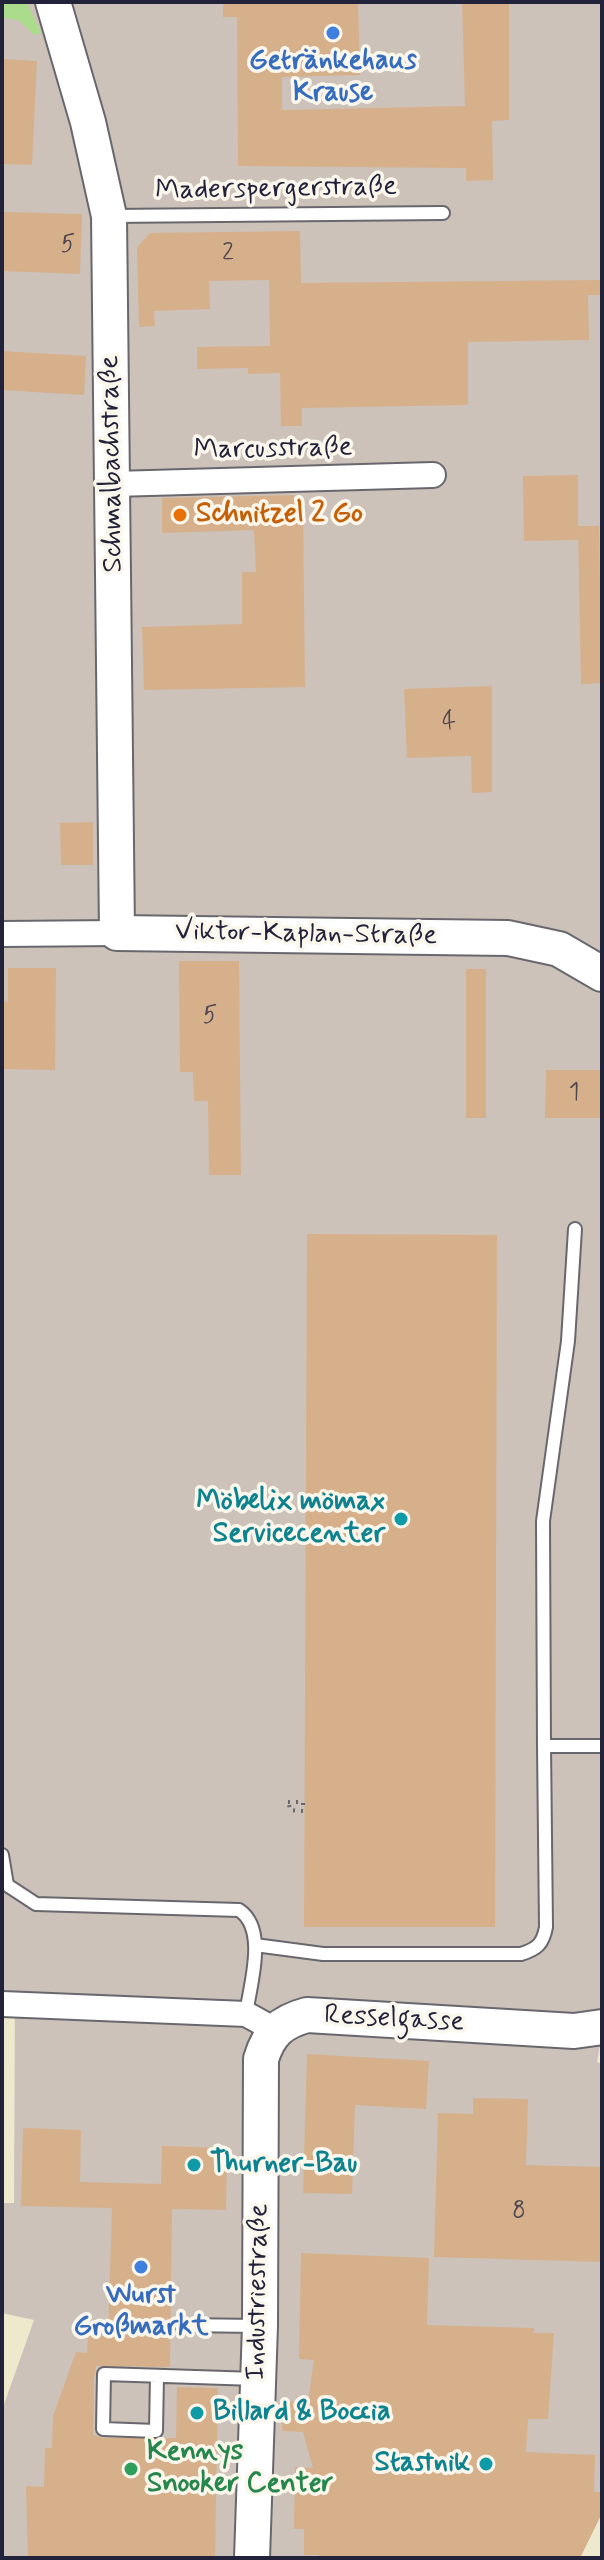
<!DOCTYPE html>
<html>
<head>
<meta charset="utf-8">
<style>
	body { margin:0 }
	#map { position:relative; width:604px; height:2560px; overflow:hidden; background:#eee8cd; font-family:Mynerve,sans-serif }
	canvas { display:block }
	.frame { position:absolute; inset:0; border:4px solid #22223b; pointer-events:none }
</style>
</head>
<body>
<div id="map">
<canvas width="604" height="2560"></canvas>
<div class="frame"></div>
</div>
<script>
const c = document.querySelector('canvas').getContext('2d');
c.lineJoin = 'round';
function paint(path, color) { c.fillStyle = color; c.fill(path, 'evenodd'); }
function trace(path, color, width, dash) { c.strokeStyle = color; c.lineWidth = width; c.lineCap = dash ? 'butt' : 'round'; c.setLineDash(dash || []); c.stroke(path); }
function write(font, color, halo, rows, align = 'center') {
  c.font = font + ' Mynerve,sans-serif'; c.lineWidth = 7; c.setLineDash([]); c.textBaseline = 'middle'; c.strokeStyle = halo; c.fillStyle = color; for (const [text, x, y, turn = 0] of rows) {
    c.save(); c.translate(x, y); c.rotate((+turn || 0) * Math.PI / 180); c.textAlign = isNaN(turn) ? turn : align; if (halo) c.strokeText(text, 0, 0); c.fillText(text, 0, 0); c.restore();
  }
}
const industrial = new Path2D(`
	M 2,2 L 602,2 L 602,2034 L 597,2062 L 602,2064 L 602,2513 L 580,2558 L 2,2558 L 2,2410 L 34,2320 L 2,2313 L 2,2203 L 14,2203 L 15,1995 L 2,1994 Z`);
const green = new Path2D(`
	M 2,2 L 27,3 L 41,33 L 34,35 L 20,21 L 2,17 Z`);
const building = new Path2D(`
	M 223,2 L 358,2 L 360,75 L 282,77 L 282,110 L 465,106 L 462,2 L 509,2 L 509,120 L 492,121 L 493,180 L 466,181 L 466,168 L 238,166 L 237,17 L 223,17 Z
	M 2,59 L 37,61 L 32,165 L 2,164 Z
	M 2,212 L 82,214 L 80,274 L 2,271 Z
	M 300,231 L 301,283 L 600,280 L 600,295 L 588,295 L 589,340 L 468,342 L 468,405 L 302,408 L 302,426 L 281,426 L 280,373 L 248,374 L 248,368 L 197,369 L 197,347 L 270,346 L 269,280 L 209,281 L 210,309 L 154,311 L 155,326 L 139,327 L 137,247 L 150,233 Z
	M 2,351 L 86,356 L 84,395 L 2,390 Z
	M 578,475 L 578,540 L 524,541 L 523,476 Z
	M 294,495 L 295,509 L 303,509 L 305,687 L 144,690 L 142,627 L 242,624 L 242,572 L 256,572 L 254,530 L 162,533 L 162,498 Z
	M 578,526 L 599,526 L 602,683 L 581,684 Z
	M 492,686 L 492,792 L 472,793 L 471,756 L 407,758 L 404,689 Z
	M 93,822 L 93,865 L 61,865 L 60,823 Z
	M 179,961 L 239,961 L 241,1175 L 209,1175 L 208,1101 L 194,1101 L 193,1072 L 180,1072 Z
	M 8,968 L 56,968 L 55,1070 L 3,1069 L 3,1001 L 8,1002 Z
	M 466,969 L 486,969 L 486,1118 L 466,1118 Z
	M 546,1070 L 602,1070 L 602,1118 L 545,1118 Z
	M 307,1234 L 497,1235 L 495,1927 L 304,1927 Z
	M 307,2054 L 429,2061 L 426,2109 L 355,2105 L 352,2194 L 303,2193 Z
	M 473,2098 L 528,2099 L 526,2165 L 602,2167 L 602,2262 L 434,2257 L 438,2113 L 473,2114 Z
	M 23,2128 L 81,2130 L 80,2182 L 161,2184 L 162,2146 L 227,2148 L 226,2210 L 172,2209 L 170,2367 L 96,2366 L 94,2380 L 93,2435 L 103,2438 L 176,2438 L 177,2387 L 218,2388 L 215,2558 L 28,2558 L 26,2486 L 44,2487 L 45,2448 L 52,2448 L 53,2416 L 76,2352 L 87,2353 L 88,2336 L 108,2336 L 112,2208 L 21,2206 Z
	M 301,2253 L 429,2258 L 427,2325 L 534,2328 L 534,2333 L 554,2333 L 548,2419 L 528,2419 L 526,2452 L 595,2455 L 594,2492 L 602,2492 L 602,2513 L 580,2558 L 319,2558 L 319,2555 L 304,2555 L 304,2529 L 294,2529 L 295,2467 L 313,2468 L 303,2432 L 282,2431 L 283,2401 L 308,2402 L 314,2360 L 299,2359 Z`);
const path = new Path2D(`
	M 288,1802 L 303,1802 L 303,1811 L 290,1810 L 289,1804`);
const lane = new Path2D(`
	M 110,216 L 443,213
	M 575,1229 L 568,1341 L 543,1521 L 544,1746 L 602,1746
	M 2,1855 L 7,1885 L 36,1904 L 239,1910 C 268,1929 250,1985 246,2014
	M 255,1945 L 323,1954 L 521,1954 C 537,1949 543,1944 546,1927 L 544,1746
	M 181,2325 L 258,2326
	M 157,2376 L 156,2431 L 103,2429 L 104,2374 L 256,2379`);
const street = new Path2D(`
	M 114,484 L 433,475
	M 2,934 L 117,933
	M 2,2004 L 246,2014 L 275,2030`);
const secondary = new Path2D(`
	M 53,2 L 88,122 L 109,216 L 117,933 L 508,938 L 559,949 L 602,974
	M 252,2558 L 260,2326 L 261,2059 C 269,2033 281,2022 307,2015 L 574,2031 L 602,2027`);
const markers = [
	[333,33,8,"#3f7fe0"],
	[180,515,8,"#e8710a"],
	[401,1519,8,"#0f9aa8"],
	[194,2165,8,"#0f9aa8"],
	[141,2267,8,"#3f7fe0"],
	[197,2413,8,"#0f9aa8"],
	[486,2464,8,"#0f9aa8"],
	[131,2469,8,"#2e9e5b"]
];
const numberNames = [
	["5",68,246],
	["2",228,254],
	["4",449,723],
	["5",210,1017],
	["1",574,1094],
	["8",519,2212]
];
const shopNames = [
	["Getränkehaus",333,62],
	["Krause",333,94],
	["Wurst",141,2296],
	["Großmarkt",141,2328]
];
const streetNames = [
	["Maderspergerstraße",276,190,-1],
	["Marcusstraße",273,450,-1],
	["Schmalbachstraße",113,464,-91],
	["Viktor-Kaplan-Straße",306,935,1],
	["Resselgasse",394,2020,3],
	["Industriestraße",259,2292,-89]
];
const foodNames = [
	["Schnitzel 2 Go",196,515]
];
const cultureNames = [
	["Möbelix mömax",385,1503],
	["Servicecenter",385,1535],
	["Thurner-Bau",210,2165,"left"],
	["Billard & Boccia",213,2413,"left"],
	["Stastnik",470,2464]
];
const leisureNames = [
	["Kennys",147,2453],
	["Snooker Center",147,2485]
];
paint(industrial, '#ccc2b9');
paint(green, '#aadc8b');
paint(building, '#d6b08b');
trace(lane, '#69676e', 16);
trace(street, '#69676e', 28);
trace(secondary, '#69676e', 38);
trace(path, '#69676e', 4, [2, 6]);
trace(lane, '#fff', 12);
trace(street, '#fff', 24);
trace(secondary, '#fff', 34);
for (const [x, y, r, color] of markers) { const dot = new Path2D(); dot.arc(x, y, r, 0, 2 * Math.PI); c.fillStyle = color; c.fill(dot); trace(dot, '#fbf7ec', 3); }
write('24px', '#4f464f', null, numberNames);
write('bold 28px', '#366cbe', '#fbf7ec', shopNames);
write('28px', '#22223b', '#fbf7ec', streetNames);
write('bold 28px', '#c56008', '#fbf7ec', foodNames, 'left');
write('bold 28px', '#0d838f', '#fbf7ec', cultureNames, 'right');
write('bold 28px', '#27864d', '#fbf7ec', leisureNames, 'left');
</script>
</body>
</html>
